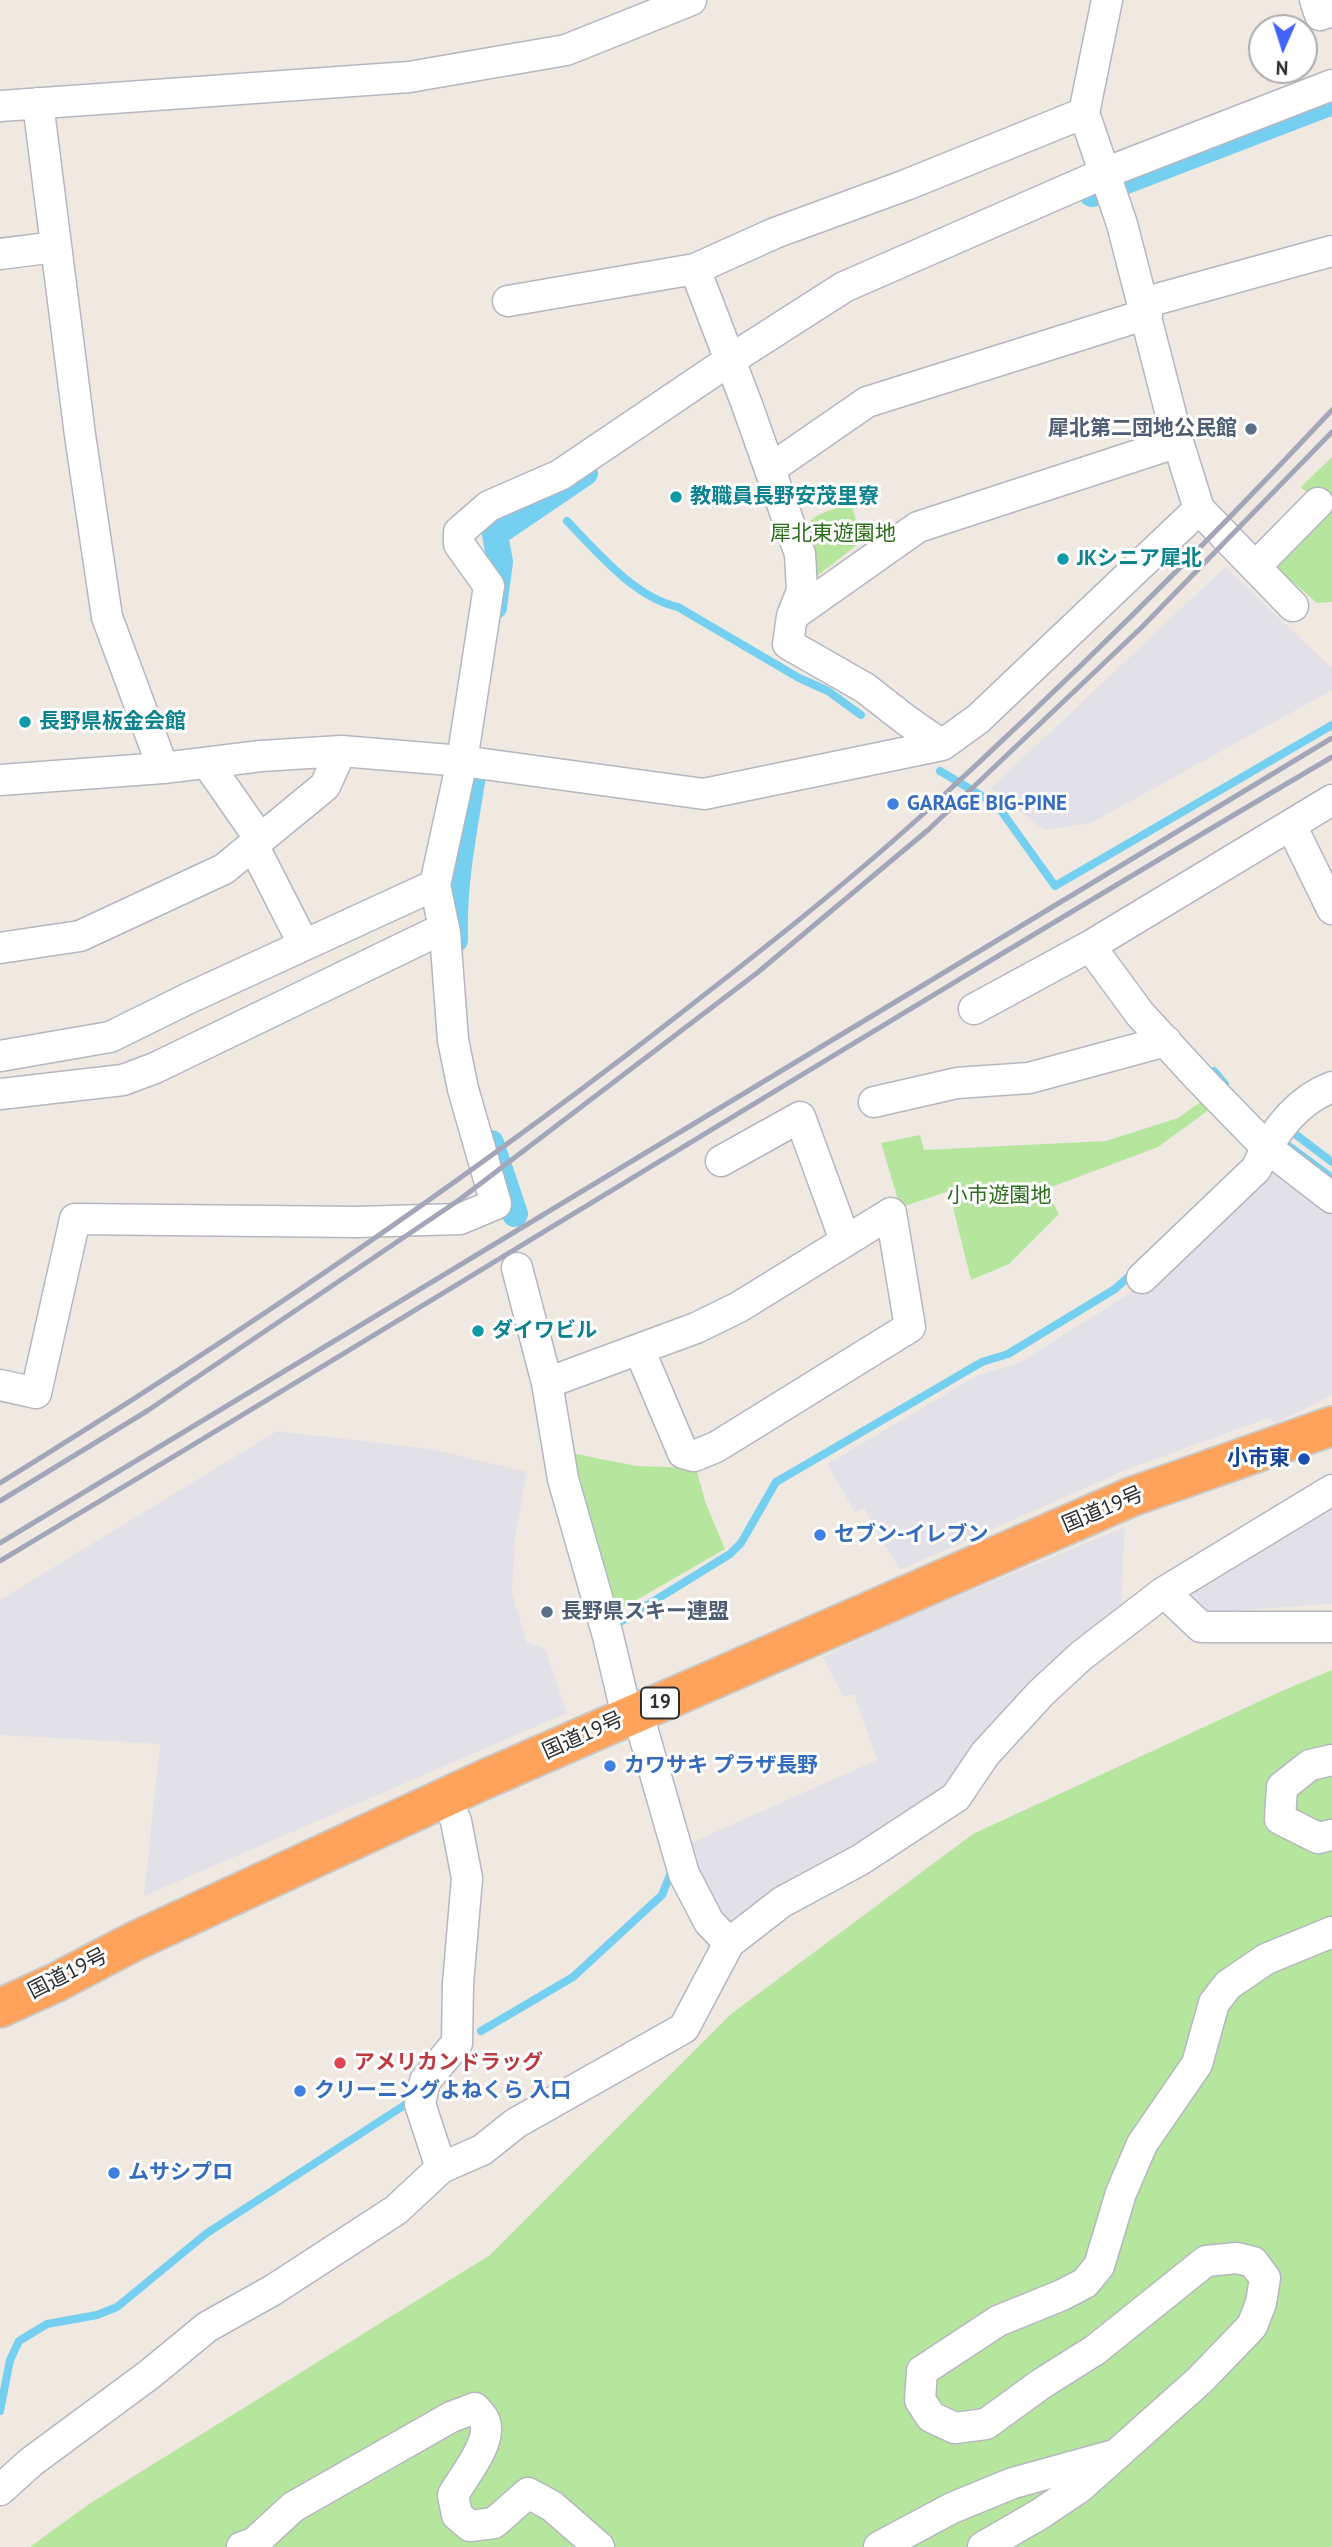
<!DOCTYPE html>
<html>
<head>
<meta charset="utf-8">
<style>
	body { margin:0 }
	#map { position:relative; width:1332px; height:2547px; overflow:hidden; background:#efe9e1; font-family:"PT Sans",sans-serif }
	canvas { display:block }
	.north { position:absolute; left:1248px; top:14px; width:70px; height:70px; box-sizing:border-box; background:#fff; border:2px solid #ababab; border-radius:50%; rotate:183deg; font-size:19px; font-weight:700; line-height:28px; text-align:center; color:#2e2e2e }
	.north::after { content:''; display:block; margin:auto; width:24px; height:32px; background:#4264fb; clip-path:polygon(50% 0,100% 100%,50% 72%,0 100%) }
</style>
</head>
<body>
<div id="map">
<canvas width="1332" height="2547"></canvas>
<div class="north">N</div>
</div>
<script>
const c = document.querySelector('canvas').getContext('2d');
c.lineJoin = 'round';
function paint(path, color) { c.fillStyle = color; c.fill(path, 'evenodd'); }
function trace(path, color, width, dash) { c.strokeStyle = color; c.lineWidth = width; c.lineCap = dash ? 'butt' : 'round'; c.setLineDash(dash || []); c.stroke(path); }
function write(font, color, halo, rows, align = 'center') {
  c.font = font + ' "PT Sans","Noto Sans JP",sans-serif'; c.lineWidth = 6; c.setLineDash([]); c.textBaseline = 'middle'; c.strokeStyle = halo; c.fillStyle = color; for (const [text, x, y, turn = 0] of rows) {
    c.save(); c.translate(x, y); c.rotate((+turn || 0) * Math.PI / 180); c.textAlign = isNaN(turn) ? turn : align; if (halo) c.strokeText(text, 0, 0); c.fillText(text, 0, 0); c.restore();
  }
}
const industrial = new Path2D(`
	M 1225,567 L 1332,668 L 1332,690 L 1091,823 L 1044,830 L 991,788 Z
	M 1269,1168 L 1332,1215 L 1332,1395 L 1276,1423 L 1268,1418 L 1128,1469 L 900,1570 L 864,1508 L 855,1512 L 827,1464 L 978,1375 L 1019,1363 L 1154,1278 Z
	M 277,1431 L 431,1449 L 527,1472 L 515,1538 L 512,1593 L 527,1643 L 545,1649 L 567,1713 L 144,1896 L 160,1744 L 0,1735 L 0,1600 Z
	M 1332,1500 L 1332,1604 L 1211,1612 L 1196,1607 L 1190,1594 L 1191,1587 Z
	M 1125,1527 L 1121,1606 L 961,1779 L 739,1925 L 717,1924 L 684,1846 L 877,1760 L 854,1694 L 843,1696 L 823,1657 L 905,1618 Z`);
const green = new Path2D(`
	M 1332,457 L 1332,602 L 1317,603 L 1276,567 L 1326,512 L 1301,487 Z
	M 851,503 L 862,541 L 817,576 L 806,565 C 806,515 803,520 851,503 Z
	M 1203,1100 L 1210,1109 L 1158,1147 L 1046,1189 L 1059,1214 L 1009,1264 L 971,1280 L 949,1191 L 902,1207 L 898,1200 L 881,1143 L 920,1135 L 924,1150 L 1106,1141 L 1178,1118 Z
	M 566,1452 L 636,1466 L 696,1468 L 706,1504 L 725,1549 L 607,1617 Z
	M 1332,1670 L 1332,2547 L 30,2547 L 89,2504 L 490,2255 L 731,2014 L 973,1834 L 1284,1690 Z`);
const stream = new Path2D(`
	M 567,521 C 597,552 634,597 678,607 L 799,678 L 828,691 L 861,715
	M 940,771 L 997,805 L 1055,886 L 1332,725
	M 1214,1071 L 1225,1084
	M 1295,1134 L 1332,1162
	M 1278,1138 L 1332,1178
	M 616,1628 L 615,1625 L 730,1554 L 741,1543 L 776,1482 L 982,1362 L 1008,1354 L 1115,1289 L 1134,1272
	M 481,2031 L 573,1977 L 662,1895 L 672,1870
	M 0,2411 L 10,2360 L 19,2341 L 47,2324 L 97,2315 L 117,2307 L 207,2233 L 414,2099`);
const canal = new Path2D(`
	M 1092,194 L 1332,102
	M 494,607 L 500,562 L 495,534 L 585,473
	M 455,940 C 453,885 464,831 473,776
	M 491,1143 L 515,1214`);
const minor = new Path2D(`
	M 1315,0 L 1320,15 L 1332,11
	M 38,103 L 80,435 L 107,617 L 163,768
	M 0,106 L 409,77 L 566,50 L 691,0
	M 0,254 L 55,247
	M 508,301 L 695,269
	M 1143,303 L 1332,251
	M 770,469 L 867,402 L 1147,314
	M 1199,509 L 1293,606
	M 1255,567 L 1318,503
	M 792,616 L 918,527 L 1178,442
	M 942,745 L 906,720 L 865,688 L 788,644 L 792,616 L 802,591 L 800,554 L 746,402 L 695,269 L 775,233 L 906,185 L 1084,113
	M 207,763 L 260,839
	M 0,780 L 163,768 L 261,756 L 341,751 L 462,761 L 704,794 L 942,745 L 978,719 L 1199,509 L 1178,442 L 1122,224 L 1084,113 L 1107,0
	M 1291,825 L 1332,909
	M 253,845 L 304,945
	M 1090,946 L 1140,1014 L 1198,1077 L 1266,1147 L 1332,1198
	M 0,948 L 80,936 L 224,869 L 325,786 L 341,751
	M 974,1009 L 1090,946 L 1332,800
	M 0,1056 L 110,1037 L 189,998 L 435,885
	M 0,1094 L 123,1080 L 155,1068 L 444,928
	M 874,1102 L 957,1083 L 1029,1078 L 1166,1041
	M 721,1161 L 800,1117 L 845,1240
	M 517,1268 L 547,1383 L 563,1479 L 608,1636 L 623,1699 L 642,1728 L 684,1874 L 709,1922 L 729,1943
	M 1142,1278 L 1256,1169 C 1272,1134 1295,1101 1332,1087
	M 547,1383 L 696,1328 L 739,1307 L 891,1213 L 910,1327 L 716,1447 L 694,1456 L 683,1453 L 639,1349
	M 0,1385 L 36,1393 L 75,1219 L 357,1222 L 460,1219 L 496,1204 L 463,1089 L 453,1040 L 445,933 L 435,885 L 462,761 L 489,586 L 459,544 L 459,532 L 489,506 L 560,475 L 730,360 L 844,287 L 1105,173 L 1332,85
	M 1164,1592 L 1201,1627 L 1332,1627
	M 1332,1760 L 1310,1765 L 1282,1787 L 1280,1819 L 1318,1838 L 1332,1835
	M 441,2168 L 420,2104 L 425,2081 L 457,2043 L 458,1984 L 467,1878 L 456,1821 L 446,1798
	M 0,2490 L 31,2462 L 150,2374 L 207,2327 L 273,2290 L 396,2210 L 441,2168 L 482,2150 L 516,2123 L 684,2028 L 729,1943 L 782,1902 L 860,1860 L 956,1797 L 985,1754 L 1041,1693 L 1081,1656 L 1164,1592 L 1332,1490
	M 242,2547 L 254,2543 L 293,2507 L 451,2417 L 475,2408 C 479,2413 484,2417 485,2422 C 492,2443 463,2477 453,2495 L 457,2515 L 470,2526 L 494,2523 L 528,2493 L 552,2506 L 599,2547
	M 879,2547 L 952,2508 L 1013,2483 L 1111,2456
	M 983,2547 L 1040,2514 L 1080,2487 L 1200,2380 L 1252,2326 L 1261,2303 L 1265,2278 L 1253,2262 L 1237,2258 L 1206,2261 L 1095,2350 L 1041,2384 L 986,2424 L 955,2428 L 931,2417 L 920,2400 L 922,2371 L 998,2321 L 1062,2295 L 1085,2283 L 1099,2266 L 1121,2193 L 1142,2144 L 1197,2064 L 1214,2003 L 1228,1985 L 1266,1959 L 1332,1932`);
const highway = new Path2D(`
	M 0,2008 L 55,1983 L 135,1941 L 481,1781 L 822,1632 L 1131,1497 L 1332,1426`);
const rail = new Path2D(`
	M 0,1483 C 225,1344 444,1196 654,1034 C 744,964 836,893 921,816 C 1063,686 1201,550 1332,410
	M 0,1501 L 147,1411 L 459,1200 L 757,973 L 928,830 L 1141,628 L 1332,432
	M 0,1543 L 1332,738
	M 0,1561 C 445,1295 885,1020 1332,757`);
const markers = [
	[1251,429,7,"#5c6f8a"],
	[676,497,7,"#0f9aa8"],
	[1063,559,7,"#0f9aa8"],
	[25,722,7,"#0f9aa8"],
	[893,804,7,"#3f7fe0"],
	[478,1331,7,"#0f9aa8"],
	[1304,1459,7,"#1a4fb4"],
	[820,1535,7,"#3f7fe0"],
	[547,1612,7,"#5c6f8a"],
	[610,1766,7,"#3f7fe0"],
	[340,2063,7,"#e0444e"],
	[300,2091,7,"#3f7fe0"],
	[114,2173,7,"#3f7fe0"]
];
const shields = [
	[660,1703,38]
];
const shieldNames = [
	["19",660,1703]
];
const serviceNames = [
	["犀北第二団地公民館",1237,429],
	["長野県スキー連盟",561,1612,"left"]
];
const cultureNames = [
	["教職員長野安茂里寮",690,497],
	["JKシニア犀北",1077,559],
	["長野県板金会館",39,722],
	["ダイワビル",492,1331]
];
const parkNames = [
	["犀北東遊園地",833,534],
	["小市遊園地",999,1196]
];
const shopNames = [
	["GARAGE BIG-PINE",907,804],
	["セブン-イレブン",834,1535],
	["カワサキ プラザ長野",624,1766],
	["クリーニングよねくら 入口",314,2091],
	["ムサシプロ",128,2173]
];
const transitNames = [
	["小市東",1290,1459]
];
const streetNames = [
	["国道19号",1103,1510,-23],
	["国道19号",583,1736,-24],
	["国道19号",68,1974,-27]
];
const healthNames = [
	["アメリカンドラッグ",354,2063]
];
paint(industrial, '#e3e1e8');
paint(green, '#b6e59e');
trace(stream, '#75cff0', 8);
trace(canal, '#75cff0', 26);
trace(minor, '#b4b7c1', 33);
trace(highway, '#c9c9c9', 42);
trace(minor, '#fff', 30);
trace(highway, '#ffa35c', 38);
trace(rail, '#a3a6b8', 5);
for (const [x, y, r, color] of markers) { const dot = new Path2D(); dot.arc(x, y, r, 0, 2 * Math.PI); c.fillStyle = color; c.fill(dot); trace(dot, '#fff', 2.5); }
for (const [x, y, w] of shields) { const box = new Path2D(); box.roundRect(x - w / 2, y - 15.5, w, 31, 5); c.fillStyle = '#fff'; c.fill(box); trace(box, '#2e2e2e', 2); }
write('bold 19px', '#2e2e2e', null, shieldNames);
write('bold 21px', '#4e5e75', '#fff', serviceNames, 'right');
write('bold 21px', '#0d838f', '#fff', cultureNames, 'left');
write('21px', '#2c6e1b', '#fff', parkNames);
write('bold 21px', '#366cbe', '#fff', shopNames, 'left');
write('bold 21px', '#164399', '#fff', transitNames, 'right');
write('21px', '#2e2e2e', '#fff', streetNames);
write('bold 21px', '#be3a42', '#fff', healthNames, 'left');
</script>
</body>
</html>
